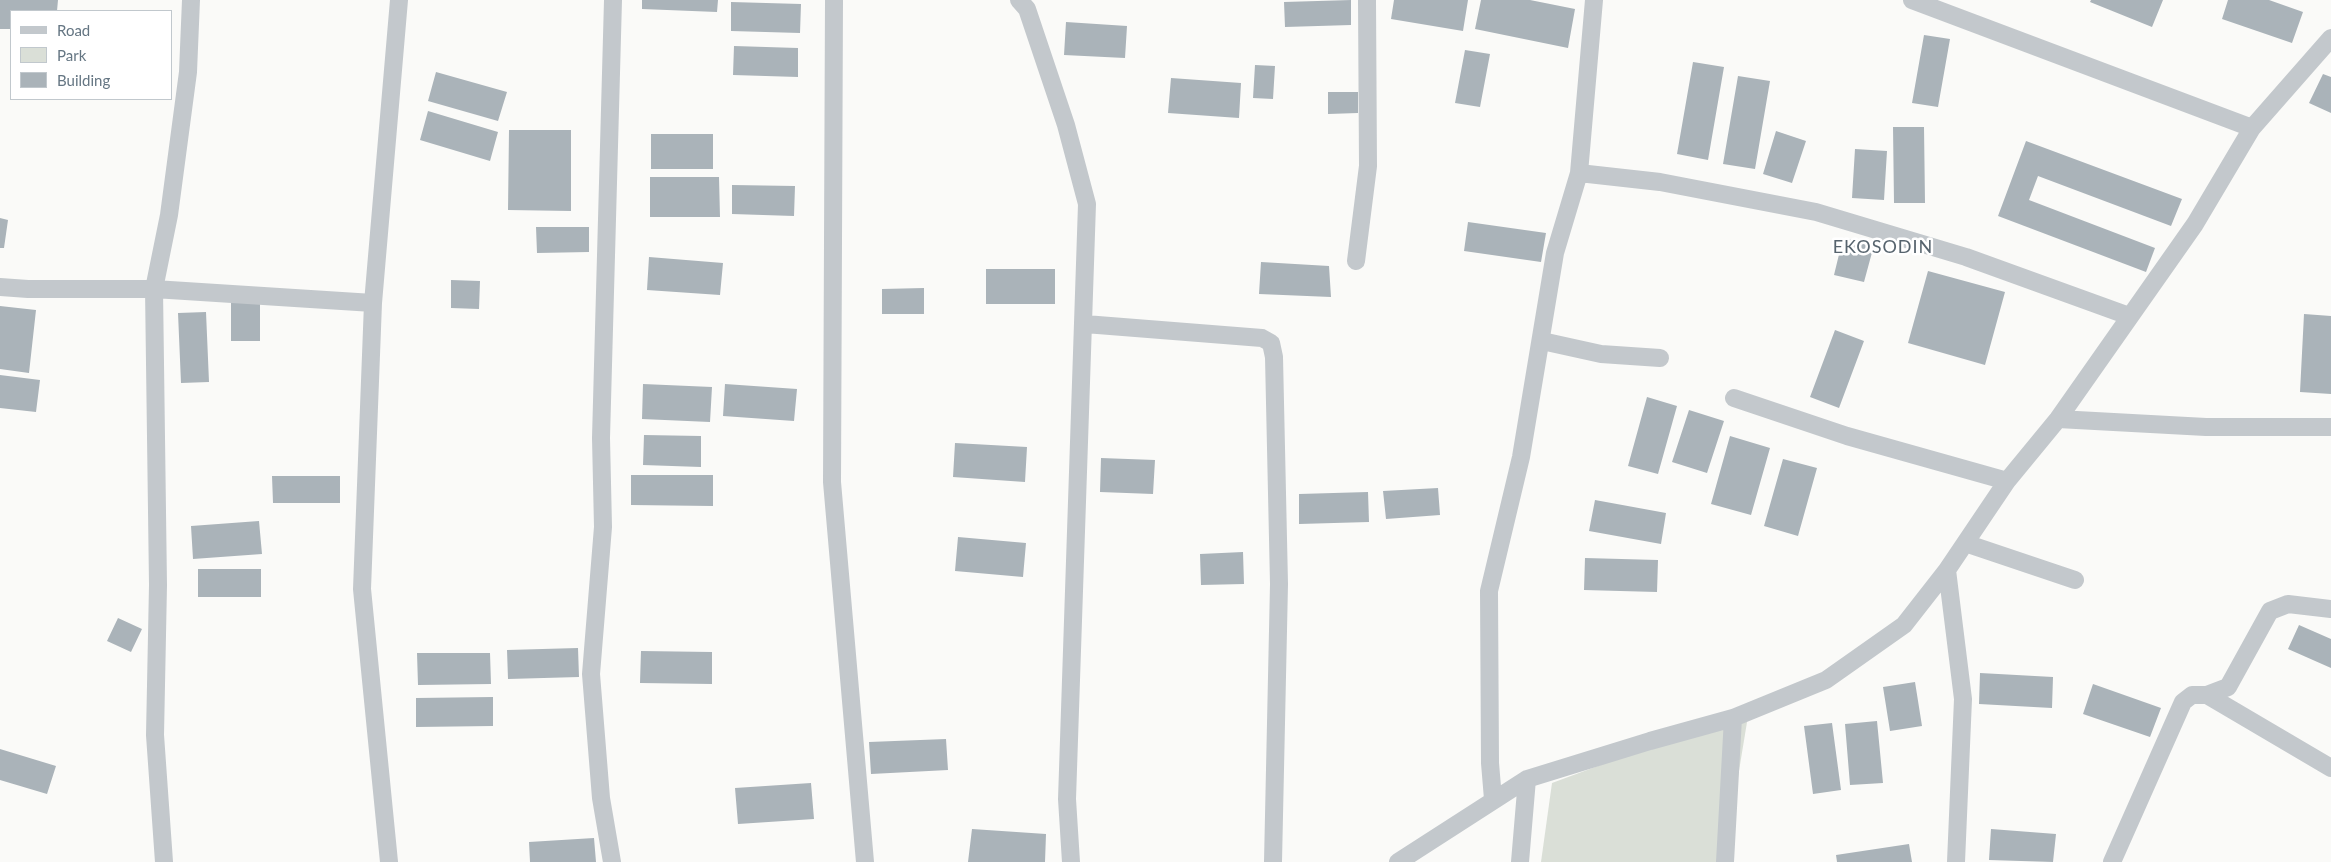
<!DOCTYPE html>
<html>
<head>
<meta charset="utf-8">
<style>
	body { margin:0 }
	#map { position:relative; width:2331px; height:862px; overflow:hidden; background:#fafaf8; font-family:Lato,sans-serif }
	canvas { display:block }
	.legend { position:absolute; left:10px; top:10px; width:162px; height:90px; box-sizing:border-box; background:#fff; border:1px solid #c1c8cd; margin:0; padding:6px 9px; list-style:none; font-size:15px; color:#657683 }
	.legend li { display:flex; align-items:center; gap:10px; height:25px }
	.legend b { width:25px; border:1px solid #c1c8cd }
</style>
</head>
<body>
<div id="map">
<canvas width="2331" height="862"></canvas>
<ul class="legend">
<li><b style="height:6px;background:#c3c8cc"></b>Road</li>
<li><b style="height:14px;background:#dadfd7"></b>Park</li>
<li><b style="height:14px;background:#aab3b9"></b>Building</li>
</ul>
</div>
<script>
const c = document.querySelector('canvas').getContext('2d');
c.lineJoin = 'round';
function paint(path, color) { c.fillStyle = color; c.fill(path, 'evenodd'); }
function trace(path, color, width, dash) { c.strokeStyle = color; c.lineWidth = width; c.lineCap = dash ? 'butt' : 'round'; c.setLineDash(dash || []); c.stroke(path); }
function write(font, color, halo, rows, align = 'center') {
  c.font = font + ' Lato,sans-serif'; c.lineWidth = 5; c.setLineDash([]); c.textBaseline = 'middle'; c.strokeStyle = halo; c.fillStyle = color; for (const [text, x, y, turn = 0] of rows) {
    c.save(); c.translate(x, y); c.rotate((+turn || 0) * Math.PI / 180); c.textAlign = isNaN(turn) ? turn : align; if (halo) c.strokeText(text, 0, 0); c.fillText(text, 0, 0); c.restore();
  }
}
const green = new Path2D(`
	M 1749,710 L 1724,862 L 1541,862 L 1552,783 Z`);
const building = new Path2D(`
	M 0,0 L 58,0 L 57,11 L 11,11 L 11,29 L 0,29 Z
	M 642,0 L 718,0 L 717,12 L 642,9 Z
	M 1351,0 L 1351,25 L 1285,27 L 1284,2 Z
	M 1394,0 L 1468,0 L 1463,31 L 1391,19 Z
	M 1481,0 L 1530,0 L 1575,9 L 1568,48 L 1475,29 Z
	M 2091,0 L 2163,0 L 2152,27 L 2090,2 Z
	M 2228,0 L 2269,0 L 2303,12 L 2292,43 L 2222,19 Z
	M 731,2 L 801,4 L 800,33 L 731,31 Z
	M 1066,22 L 1127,26 L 1125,58 L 1064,55 Z
	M 1924,35 L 1950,39 L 1938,107 L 1912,103 Z
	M 734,46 L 798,48 L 798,77 L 733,75 Z
	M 1465,50 L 1490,54 L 1480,107 L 1455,103 Z
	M 1693,62 L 1724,67 L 1708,160 L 1677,154 Z
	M 1255,65 L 1275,66 L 1273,99 L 1253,98 Z
	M 436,72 L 507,92 L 498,121 L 428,101 Z
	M 2323,74 L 2331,77 L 2331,113 L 2309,103 Z
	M 1738,76 L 1770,81 L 1755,169 L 1723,164 Z
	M 1171,78 L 1241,83 L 1239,118 L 1168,113 Z
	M 1328,92 L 1358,92 L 1358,113 L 1328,114 Z
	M 428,111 L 498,132 L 490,161 L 420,140 Z
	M 1893,127 L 1924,127 L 1925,203 L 1894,203 Z
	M 509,130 L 571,130 L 571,211 L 508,210 Z
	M 1776,131 L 1806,141 L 1792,183 L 1763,174 Z
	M 651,134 L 713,134 L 713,169 L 651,169 Z
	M 2026,141 L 2182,199 L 2171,226 L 2038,176 L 2029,200 L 2155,248 L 2146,272 L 1998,216 Z
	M 1855,149 L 1887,151 L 1884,200 L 1852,198 Z
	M 650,177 L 719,177 L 720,217 L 650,217 Z
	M 732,185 L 795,186 L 794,216 L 732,214 Z
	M 0,218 L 8,220 L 4,248 L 0,248 Z
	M 1468,222 L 1546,233 L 1541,262 L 1464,251 Z
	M 536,227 L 589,227 L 589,252 L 537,253 Z
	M 1843,238 L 1874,245 L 1864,282 L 1834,275 Z
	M 649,257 L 723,263 L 720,295 L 647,290 Z
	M 1261,262 L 1329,266 L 1331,297 L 1259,294 Z
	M 986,269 L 1055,269 L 1055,304 L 986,304 Z
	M 1928,271 L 2005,292 L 1985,365 L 1908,343 Z
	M 451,280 L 480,281 L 479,309 L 451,308 Z
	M 924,288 L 924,314 L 882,314 L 882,289 Z
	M 231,301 L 260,301 L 260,341 L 231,341 Z
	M 0,306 L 36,310 L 29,373 L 0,369 Z
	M 206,312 L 209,382 L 181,383 L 178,313 Z
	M 2304,314 L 2331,316 L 2331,394 L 2300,392 Z
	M 1835,330 L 1864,341 L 1839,408 L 1810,397 Z
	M 0,375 L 40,380 L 36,412 L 0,408 Z
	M 643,384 L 712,387 L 710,422 L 642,419 Z
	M 725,384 L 797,389 L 794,421 L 723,416 Z
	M 1647,397 L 1677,406 L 1658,474 L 1628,466 Z
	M 1689,410 L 1724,421 L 1707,473 L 1672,462 Z
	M 644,435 L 701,436 L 701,467 L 643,465 Z
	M 1730,436 L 1770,448 L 1751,515 L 1711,504 Z
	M 955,443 L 1027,447 L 1025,482 L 953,477 Z
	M 1101,458 L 1155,460 L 1153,494 L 1100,492 Z
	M 1783,459 L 1817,468 L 1798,536 L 1764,526 Z
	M 631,475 L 713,475 L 713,506 L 631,505 Z
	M 272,476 L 340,476 L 340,503 L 273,503 Z
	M 1438,488 L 1440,515 L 1386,519 L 1383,491 Z
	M 1368,492 L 1369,522 L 1299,524 L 1299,494 Z
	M 1595,500 L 1666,513 L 1661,544 L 1589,531 Z
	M 259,521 L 262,554 L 193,559 L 191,526 Z
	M 958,537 L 1026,543 L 1023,577 L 955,571 Z
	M 1243,552 L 1244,584 L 1201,585 L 1200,554 Z
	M 1585,558 L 1658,560 L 1657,592 L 1584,590 Z
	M 198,569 L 261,569 L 261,597 L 198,597 Z
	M 118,618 L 142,629 L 131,652 L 107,641 Z
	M 2299,625 L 2331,639 L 2331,668 L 2288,649 Z
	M 578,648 L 579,677 L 508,679 L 507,650 Z
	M 641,651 L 712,652 L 712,684 L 640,683 Z
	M 417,653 L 490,653 L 491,684 L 418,685 Z
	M 1980,673 L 2053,677 L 2052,708 L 1979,704 Z
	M 1915,682 L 1922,726 L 1890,731 L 1883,687 Z
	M 2093,684 L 2161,708 L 2150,737 L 2083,714 Z
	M 493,697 L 493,726 L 416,727 L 416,698 Z
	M 1877,721 L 1883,783 L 1850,785 L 1845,724 Z
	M 1832,723 L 1841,790 L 1813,794 L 1804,726 Z
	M 946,739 L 948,770 L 871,774 L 869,742 Z
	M 0,749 L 56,766 L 47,794 L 0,780 Z
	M 811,783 L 814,819 L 738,824 L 735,788 Z
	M 972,829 L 1046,834 L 1045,862 L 968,862 Z
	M 1991,829 L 2056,834 L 2053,862 L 1989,860 Z
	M 594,838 L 596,862 L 530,862 L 529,842 Z
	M 1909,844 L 1912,862 L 1837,862 L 1836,855 Z`);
const minor = new Path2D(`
	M 834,0 L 832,482 L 865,862
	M 1019,0 L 1027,9 L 1066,125 L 1087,204 L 1067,799 L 1071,862
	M 1912,0 L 2252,128
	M 1579,173 L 1660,182 L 1816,212 L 1966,257 L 2129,316
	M 1356,261 L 1368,166 L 1367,0
	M 0,287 L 28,289 L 154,289 L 373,303
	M 1085,324 L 1262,338 L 1271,343 L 1274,357 L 1279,584 L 1273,862
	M 1542,341 L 1601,354 L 1660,358
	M 1734,398 L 1847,436 L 2007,481
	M 2058,419 L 2206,427 L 2331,427
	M 1965,543 L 2075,580
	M 1947,570 L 1963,699 L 1956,862
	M 2207,695 L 2331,768
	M 1493,799 L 1490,763 L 1489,591 L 1521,457 L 1555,253 L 1579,173 L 1594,0
	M 164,862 L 155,735 L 158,585 L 154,289 L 169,215 L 188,72 L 191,0
	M 389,862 L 362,589 L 373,303 L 399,0
	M 612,862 L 601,798 L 591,674 L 603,527 L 601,438 L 613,0
	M 1398,862 L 1527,779 L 1650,741 L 1733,718 L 1826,680 L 1904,625 L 1947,570 L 2007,481 L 2058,419 L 2195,224 L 2252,128 L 2331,38
	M 1520,862 L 1527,779
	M 1725,862 L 1733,718
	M 2112,862 L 2183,702 L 2192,695 L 2207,695 L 2228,687 L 2270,611 L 2288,604 L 2331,609`);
const quarterNames = [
	["EKOSODIN",1883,247]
];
paint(green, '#dadfd7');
paint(building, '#aab3b9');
trace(minor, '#c3c8cc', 18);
c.letterSpacing = '1px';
write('18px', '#57646e', '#fff', quarterNames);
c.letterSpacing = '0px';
</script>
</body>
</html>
